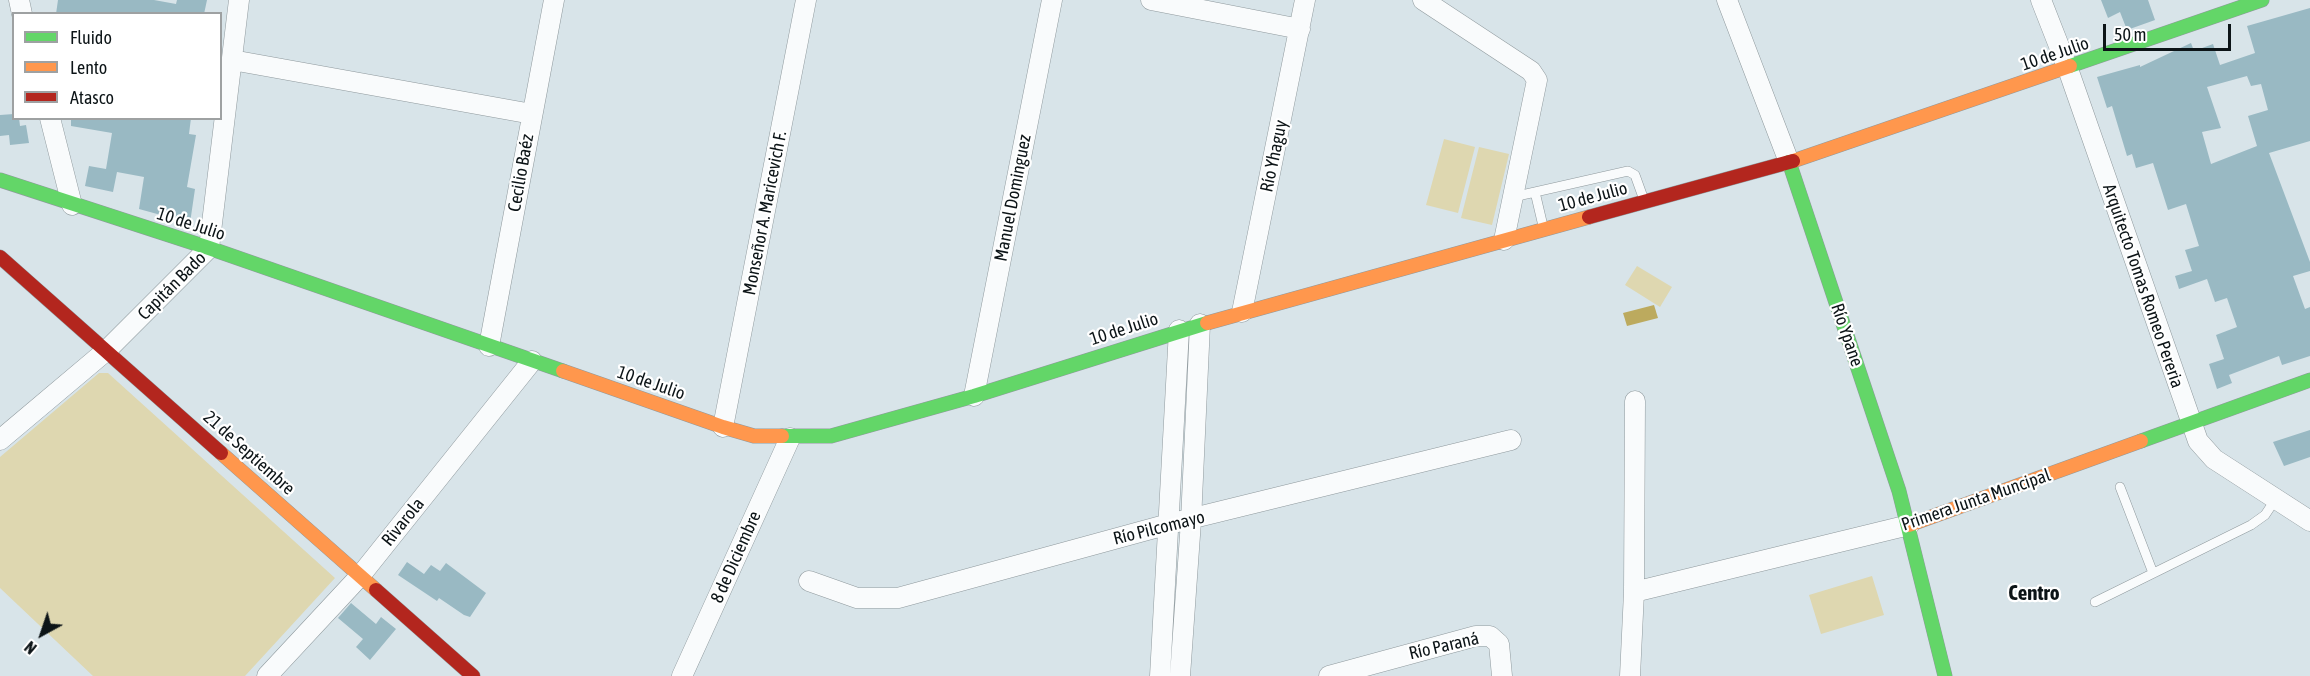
<!DOCTYPE html>
<html>
<head>
<meta charset="utf-8">
<style>
	body { margin:0 }
	#map { position:relative; width:2310px; height:676px; overflow:hidden; background:#d8e4e9; font-family:"Asap Condensed",sans-serif }
	canvas { display:block }
	.legend { position:absolute; left:12px; top:12px; width:210px; height:108px; box-sizing:border-box; background:#fff; border:2px solid #9ea1a2; margin:0; padding:8px 10px; list-style:none; font-size:18px; color:#0c1417 }
	.legend li { display:flex; align-items:center; gap:12px; height:30px }
	.legend b { width:30px; border:2px solid #9ea1a2 }
	.north { position:absolute; left:12px; top:604px; width:60px; height:60px; -webkit-text-stroke:4px #fff; paint-order:stroke; rotate:220deg; font-size:16px; font-weight:700; line-height:24px; text-align:center; color:#0c1417 }
	.north::after { content:''; display:block; margin:auto; width:21px; height:27px; background:#0c1417; clip-path:polygon(50% 0,100% 100%,50% 72%,0 100%) }
	.scale { position:absolute; left:2103px; top:24px; width:128px; height:27px; box-sizing:border-box; border:3px solid #0c1417; border-top:0; padding-left:8px; font-size:18px; line-height:21px; white-space:nowrap; color:#0c1417; -webkit-text-stroke:4px #fff; paint-order:stroke }
</style>
</head>
<body>
<div id="map">
<canvas width="2310" height="676"></canvas>
<ul class="legend">
<li><b style="height:8px;background:#63d668"></b>Fluido</li>
<li><b style="height:8px;background:#ff974d"></b>Lento</li>
<li><b style="height:8px;background:#b3261e"></b>Atasco</li>
</ul>
<div class="north">N</div>
<div class="scale">50 m</div>
</div>
<script>
const c = document.querySelector('canvas').getContext('2d');
c.lineJoin = 'round';
function paint(path, color) { c.fillStyle = color; c.fill(path, 'evenodd'); }
function trace(path, color, width, dash) { c.strokeStyle = color; c.lineWidth = width; c.lineCap = dash ? 'butt' : 'round'; c.setLineDash(dash || []); c.stroke(path); }
function write(font, color, halo, rows, align = 'center') {
  c.font = font + ' "Asap Condensed",sans-serif'; c.lineWidth = 4.5; c.setLineDash([]); c.textBaseline = 'middle'; c.strokeStyle = halo; c.fillStyle = color; for (const [text, x, y, turn = 0] of rows) {
    c.save(); c.translate(x, y); c.rotate((+turn || 0) * Math.PI / 180); c.textAlign = isNaN(turn) ? turn : align; if (halo) c.strokeText(text, 0, 0); c.fillText(text, 0, 0); c.restore();
  }
}
const green = new Path2D(`
	M 1444,139 L 1475,147 L 1458,213 L 1426,205 Z
	M 1479,147 L 1509,154 L 1492,225 L 1461,218 Z
	M 1637,266 L 1672,287 L 1660,307 L 1625,285 Z
	M 99,373 L 108,373 L 335,578 L 245,676 L 93,676 L 0,588 L 0,457 Z
	M 1872,576 L 1884,615 L 1821,634 L 1809,595 Z`);
const water = new Path2D(`
	M 1654,305 L 1658,318 L 1627,326 L 1623,313 Z`);
const building = new Path2D(`
	M 58,0 L 154,0 L 176,4 L 177,0 L 207,0 L 204,14 L 56,14 Z
	M 2101,0 L 2148,0 L 2155,20 L 2127,30 L 2120,12 L 2108,18 Z
	M 2310,8 L 2310,141 L 2269,153 L 2310,262 L 2310,271 L 2293,276 L 2305,309 L 2310,307 L 2310,356 L 2282,365 L 2279,356 L 2229,375 L 2232,383 L 2217,389 L 2209,364 L 2224,359 L 2216,335 L 2237,327 L 2227,298 L 2215,302 L 2207,279 L 2179,289 L 2175,276 L 2192,271 L 2185,250 L 2199,246 L 2186,204 L 2168,210 L 2153,163 L 2136,168 L 2132,154 L 2127,156 L 2112,106 L 2107,108 L 2097,77 L 2140,65 L 2140,67 L 2191,43 L 2194,51 L 2213,44 L 2220,65 L 2255,53 L 2247,26 ZM 2247,76 L 2251,86 L 2261,84 L 2268,110 L 2248,116 L 2257,146 L 2211,164 L 2202,132 L 2221,128 L 2207,87 Z
	M 14,114 L 14,118 L 19,118 L 20,126 L 26,125 L 29,143 L 10,145 L 9,135 L 0,136 L 0,115 Z
	M 71,118 L 191,118 L 189,134 L 196,135 L 187,187 L 195,189 L 190,223 L 139,209 L 144,177 L 117,172 L 113,192 L 85,186 L 89,166 L 106,169 L 112,133 L 71,126 Z
	M 2310,430 L 2310,457 L 2284,466 L 2273,442 Z
	M 407,562 L 424,574 L 431,565 L 440,571 L 446,563 L 486,593 L 470,617 L 464,615 L 439,598 L 437,601 L 398,575 Z
	M 351,603 L 376,624 L 381,617 L 396,629 L 370,660 L 356,647 L 363,639 L 338,618 Z`);
const lane = new Path2D(`
	M 1535,192 L 1543,226
	M 1513,197 L 1628,171 L 1635,175 L 1644,200
	M 2120,487 L 2153,573
	M 2095,602 L 2251,525 L 2265,515 L 2275,500`);
const street = new Path2D(`
	M 19,0 L 22,14
	M 1151,0 L 1300,29
	M 1423,0 L 1531,71 L 1537,80 L 1504,240
	M 1727,0 L 1789,162
	M 2041,0 L 2068,69 L 2198,441 L 2214,459 L 2310,521
	M 232,60 L 532,114
	M 50,118 L 72,205
	M 1242,312 L 1305,0
	M 489,346 L 554,0
	M 974,396 L 1052,0
	M 723,427 L 806,0
	M 0,440 L 107,350 L 209,248 L 239,0
	M 809,581 L 857,598 L 898,598 L 1169,524 L 1511,440
	M 1634,592 L 1909,525
	M 267,676 L 360,576 L 532,361
	M 682,676 L 790,438
	M 1160,676 L 1179,330
	M 1180,676 L 1191,521 L 1200,324
	M 1329,676 L 1476,636 L 1490,636 L 1499,644 L 1502,676
	M 1630,676 L 1634,592 L 1635,401`);
const fast = new Path2D(`
	M 2070,66 L 2262,0
	M 1789,162 L 1899,491 L 1945,676
	M 0,180 L 209,248 L 563,371
	M 782,436 L 831,436 L 974,396 L 1207,323
	M 2141,441 L 2310,380`);
const slow = new Path2D(`
	M 1793,161 L 2070,66
	M 1207,323 L 1589,217
	M 563,371 L 723,427 L 754,436 L 782,436
	M 221,453 L 376,590
	M 1909,525 L 2141,441`);
const jam = new Path2D(`
	M 1589,217 L 1793,161
	M 0,257 L 221,453
	M 376,590 L 473,676`);
const streetNames = [
	["10 de Julio",2055,54,-19],
	["Río Yhaguy",1274,156,-78],
	["Cecilio Baéz",521,173,-80],
	["10 de Julio",1593,197,-15],
	["Manuel Dominguez",1013,198,-79],
	["Monseñor A. Maricevich F.",765,213,-79],
	["10 de Julio",191,224,18],
	["Capitán Bado",172,286,-45],
	["Arquitecto Tomas Romeo Pereria",2143,286,71],
	["10 de Julio",1124,329,-18],
	["Río Ypane",1847,335,71],
	["10 de Julio",651,383,19],
	["21 de Septiembre",249,453,42],
	["Primera Junta Muncipal",1976,500,-19],
	["Rivarola",403,522,-51],
	["Río Pilcomayo",1159,528,-14],
	["8 de Diciembre",736,557,-66],
	["Río Paraná",1444,646,-13]
];
const quarterNames = [
	["Centro",2034,593]
];
paint(green, '#ded7b0');
paint(water, '#bcaa5e');
paint(building, '#99b9c3');
trace(lane, '#8f999d', 10);
trace(street, '#8f999d', 21);
trace(fast, '#8f999d', 15);
trace(slow, '#8f999d', 15);
trace(jam, '#8f999d', 15);
trace(lane, '#f9fbfc', 9);
trace(street, '#f9fbfc', 20);
trace(fast, '#63d668', 14);
trace(slow, '#ff974d', 14);
trace(jam, '#b3261e', 14);
write('18px', '#0c1417', '#fff', streetNames);
write('bold 21px', '#0c1417', '#fff', quarterNames);
</script>
</body>
</html>
